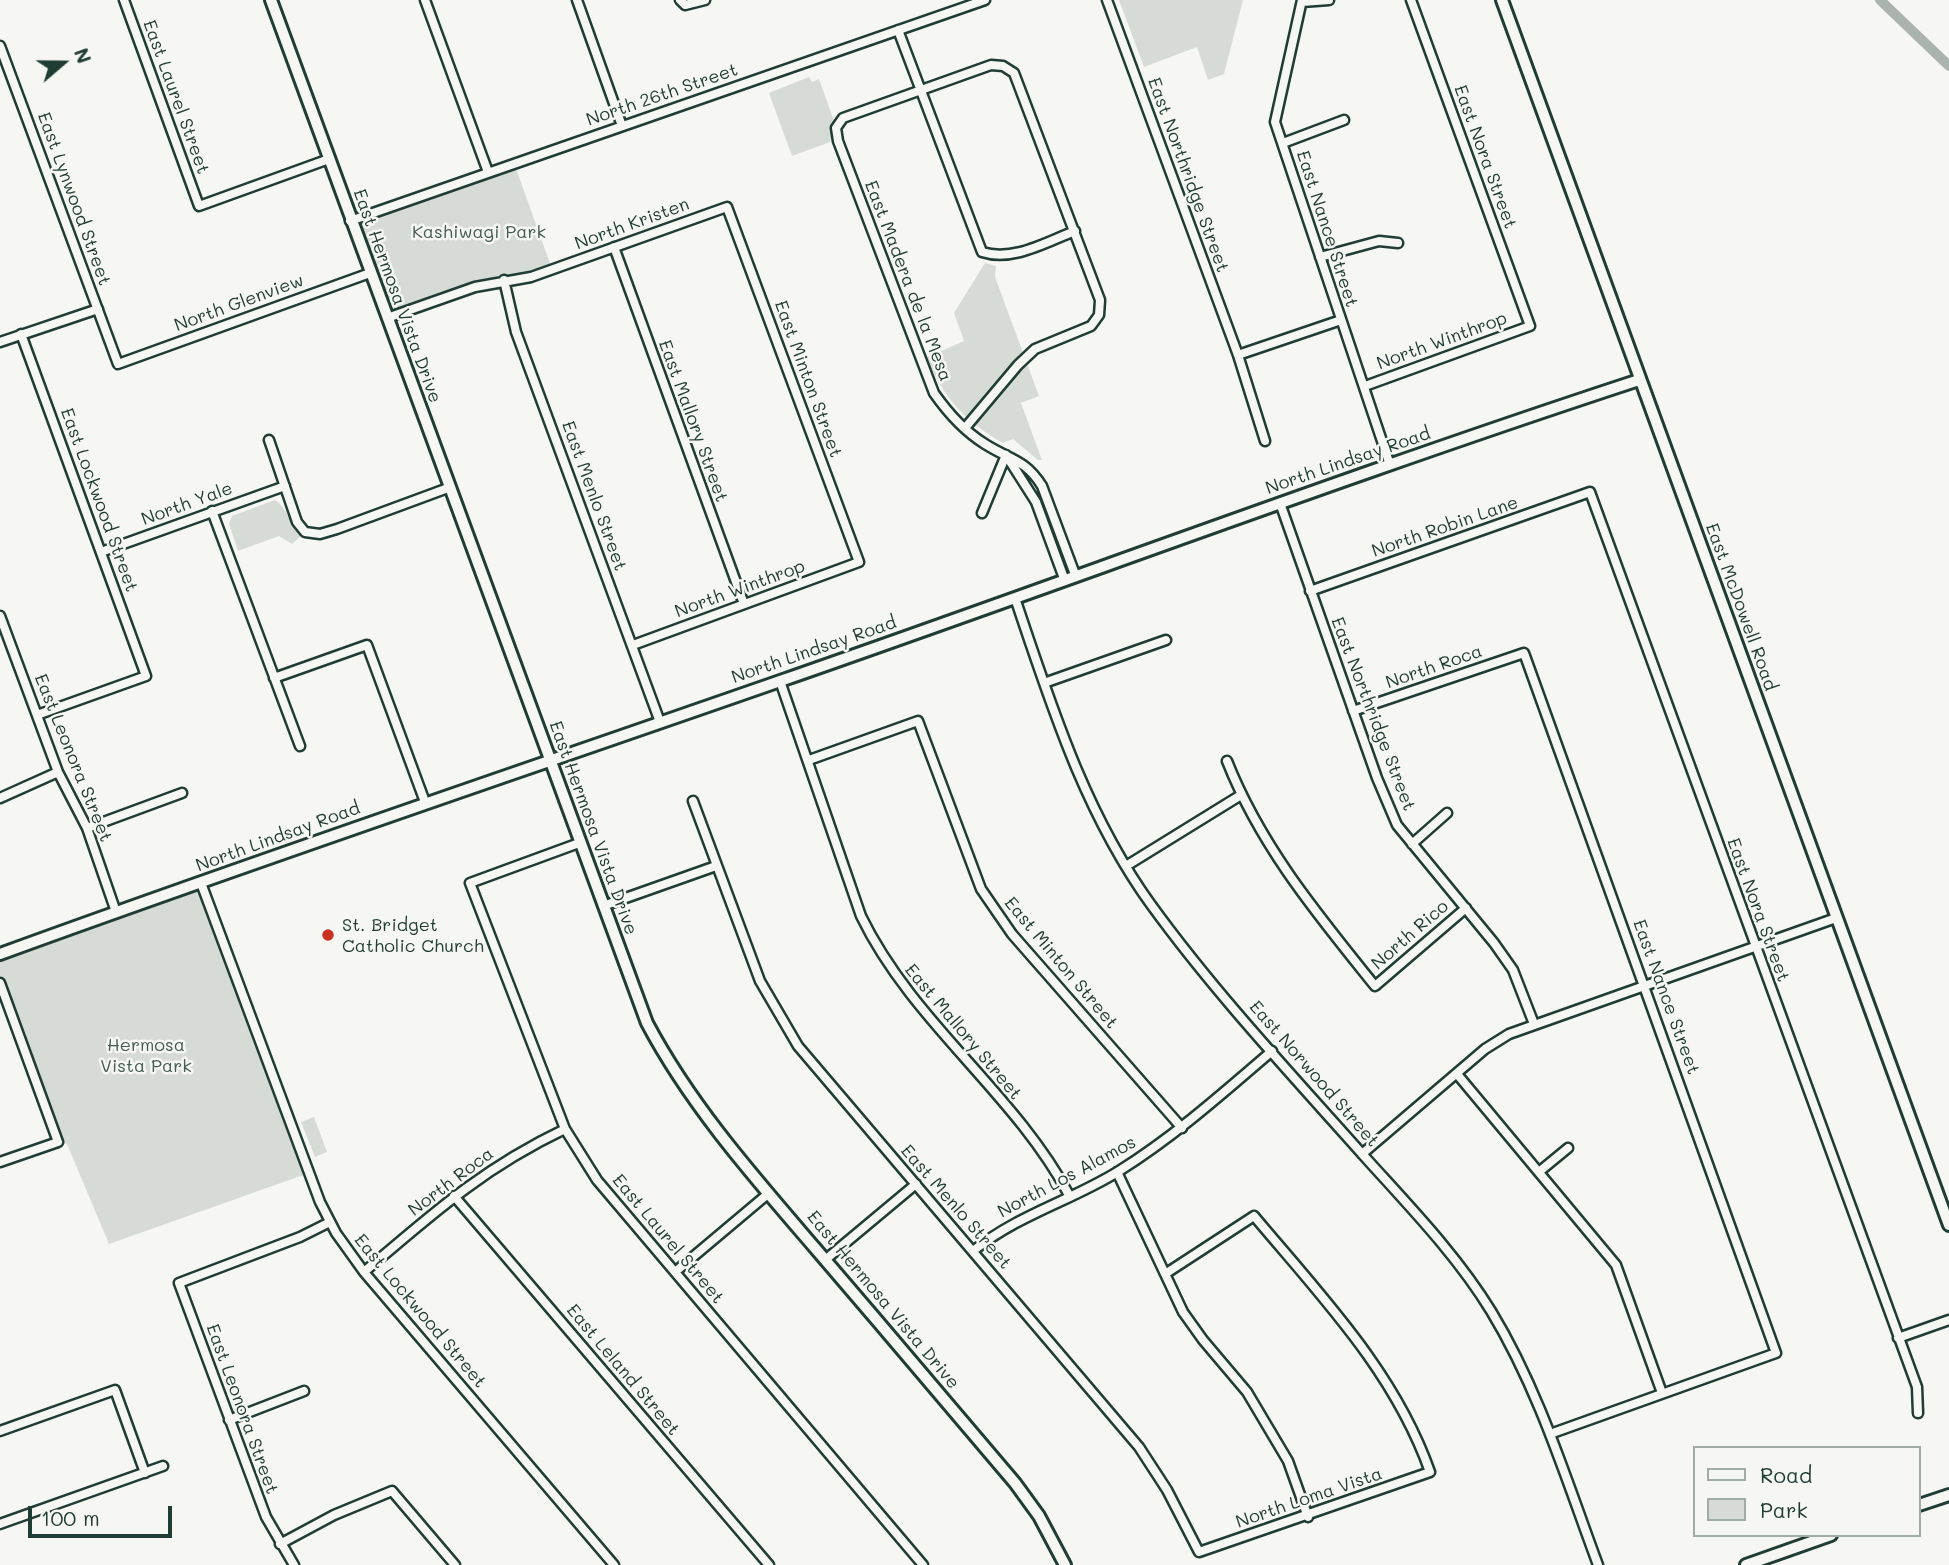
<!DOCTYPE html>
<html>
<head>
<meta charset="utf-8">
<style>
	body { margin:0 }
	#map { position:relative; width:1949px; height:1565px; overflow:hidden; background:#f6f6f2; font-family:Mali,sans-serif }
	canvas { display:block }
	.legend { position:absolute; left:1693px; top:1446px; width:228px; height:91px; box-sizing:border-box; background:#f6f6f2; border:2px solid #a0aca6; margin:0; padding:9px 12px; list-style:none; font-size:21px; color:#1f3d34 }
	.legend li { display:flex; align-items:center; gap:14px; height:35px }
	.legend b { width:35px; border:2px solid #a0aca6 }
	.north { position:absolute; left:28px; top:28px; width:70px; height:70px; -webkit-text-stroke:5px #f6f6f2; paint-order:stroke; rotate:70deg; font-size:19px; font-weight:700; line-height:28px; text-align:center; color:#1f3d34 }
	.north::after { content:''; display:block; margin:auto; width:24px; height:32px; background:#1f3d34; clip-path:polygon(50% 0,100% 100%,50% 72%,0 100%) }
	.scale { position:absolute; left:28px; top:1506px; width:144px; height:32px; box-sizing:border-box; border:4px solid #1f3d34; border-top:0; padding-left:9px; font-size:21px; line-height:24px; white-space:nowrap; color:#1f3d34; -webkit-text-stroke:5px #f6f6f2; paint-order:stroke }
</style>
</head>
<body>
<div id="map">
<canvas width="1949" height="1565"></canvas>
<ul class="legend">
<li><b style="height:9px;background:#f6f6f2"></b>Road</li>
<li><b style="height:19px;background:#d6dbd6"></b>Park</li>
</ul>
<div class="north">N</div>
<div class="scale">100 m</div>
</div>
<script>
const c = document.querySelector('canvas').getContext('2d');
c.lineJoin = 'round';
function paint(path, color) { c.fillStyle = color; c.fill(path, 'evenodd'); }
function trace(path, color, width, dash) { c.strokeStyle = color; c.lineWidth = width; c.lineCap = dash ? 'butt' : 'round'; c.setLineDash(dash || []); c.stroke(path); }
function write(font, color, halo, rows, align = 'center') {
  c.font = font + ' Mali,sans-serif'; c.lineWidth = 5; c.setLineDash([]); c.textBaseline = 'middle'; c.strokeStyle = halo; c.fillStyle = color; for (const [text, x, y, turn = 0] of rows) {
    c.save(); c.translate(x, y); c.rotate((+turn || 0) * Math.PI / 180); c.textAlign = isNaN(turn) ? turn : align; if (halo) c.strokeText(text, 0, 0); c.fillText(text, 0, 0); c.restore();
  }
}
const green = new Path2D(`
	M 1119,0 L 1243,0 L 1224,74 L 1208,80 L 1197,47 L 1144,67 Z
	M 809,77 L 812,82 L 819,79 L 834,121 L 830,142 L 792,156 L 769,93 Z
	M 514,163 L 552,269 L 504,280 L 387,318 L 350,221 Z
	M 985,263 L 996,266 L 995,277 L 1039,396 L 1021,403 L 1042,460 L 1038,460 L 1013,439 L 1003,443 C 966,422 942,397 927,357 L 964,341 L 954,313 Z
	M 275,500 C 287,507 290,525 301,536 L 292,544 L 279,536 L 238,551 L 229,524 L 232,516 Z
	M 201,883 L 309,1173 L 109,1244 L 67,1144 L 58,1142 L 0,983 L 0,954 Z
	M 314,1117 L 327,1152 L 315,1157 L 301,1122 Z`);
const canal = new Path2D(`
	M 1880,0 L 1949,66`);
const street = new Path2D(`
	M 124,0 L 199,206 L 329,159
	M 425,0 L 488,172
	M 577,0 L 622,126
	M 680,0 L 685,5 L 705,0
	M 1107,0 L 1238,355 L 1265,441
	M 1302,0 L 1275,122 L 1390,465
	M 1302,2 L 1329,0
	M 898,30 L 982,252 C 1013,262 1046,242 1075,231
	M 0,46 L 118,364 L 370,273
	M 1283,143 L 1344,120
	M 350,221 L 985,0
	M 614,247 L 744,604
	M 1320,257 L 1379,241 L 1398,243
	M 504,280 L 516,332 L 660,722
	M 387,318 L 475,287 L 531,277 L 727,207 L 859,562 L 633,645
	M 21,334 L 146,676 L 37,715
	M 0,342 L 98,309
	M 1238,355 L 1341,320
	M 1365,386 L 1530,326 L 1411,0
	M 965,428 L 1018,365 L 1035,349 L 1091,326 L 1099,315 L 1100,300 L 1014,73 L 1003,66 L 991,65 L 843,118 L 836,128 L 838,141 L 934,393 C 948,413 964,431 985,444 C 1010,460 1025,459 1042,486 L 1076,577
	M 269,440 L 297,522 L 305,532 L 320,534 L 337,529 L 448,488
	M 1006,455 L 1036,502 L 1065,581
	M 1280,503 L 1377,778 L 1397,825 L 1494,943 L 1513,970 L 1534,1024
	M 212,511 L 300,746
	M 982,513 L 1006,455
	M 101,552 L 285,486
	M 1310,591 L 1590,492 L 1917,1387 L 1918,1413
	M 1015,598 C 1051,705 1085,814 1152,906 C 1216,994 1292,1075 1364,1156 C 1408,1205 1456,1254 1491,1311 C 1539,1390 1566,1479 1598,1565
	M 0,616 L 58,772 L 87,828 L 116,912
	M 274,678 L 367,645 L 425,802
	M 780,681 L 861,916 C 913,1023 1014,1092 1069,1195
	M 1044,683 L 1166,640
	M 1353,711 L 1524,653 L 1776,1353 L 1550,1434
	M 809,760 L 918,721 L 981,889 L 1012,934 L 1182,1128
	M 1227,761 C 1261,847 1318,915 1375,986 L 1466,908
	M 0,798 L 58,772
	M 693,801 L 760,981 L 798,1046 L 1139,1447 L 1167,1490 L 1199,1552 L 1430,1472 C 1395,1372 1321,1296 1254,1216 L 1165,1274
	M 87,828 L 182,793
	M 579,843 L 470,883 L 565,1129 L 597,1180 L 923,1565
	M 1412,844 L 1447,813
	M 1126,866 L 1241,795
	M 201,883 L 320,1202 L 336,1233 L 364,1272 L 614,1565
	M 603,906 L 716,866
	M 0,983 L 58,1142 L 0,1162
	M 1457,1074 L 1616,1265 L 1662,1393
	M 1362,1154 L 1485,1049 L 1509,1034 L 1836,918
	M 1540,1171 L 1568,1148
	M 1117,1172 L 1183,1312 L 1203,1340 L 1247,1392 L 1288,1461 L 1308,1517
	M 454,1196 L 769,1565
	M 973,1251 C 1019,1214 1071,1201 1119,1171 C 1175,1136 1223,1093 1272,1051
	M 825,1260 L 916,1184
	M 364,1272 C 432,1214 483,1168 565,1129
	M 675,1272 L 769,1193
	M 1898,1338 L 1949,1320
	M 229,1420 L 304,1391
	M 0,1431 L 115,1390 L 145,1473
	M 0,1524 L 163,1466
	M 280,1544 L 334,1515 L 392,1491 L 455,1565
	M 294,1565 L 266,1517 L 179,1283 L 300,1237 L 330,1222`);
const secondary = new Path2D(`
	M 271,0 L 647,1023 C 691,1106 754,1177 815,1248 C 882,1326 948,1404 1015,1483 L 1039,1516 L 1065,1565
	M 1502,0 L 1949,1225
	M 0,954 C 260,859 522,771 783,680 C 1068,581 1352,474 1639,380
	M 1919,1505 L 1949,1495
	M 1746,1565 L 1831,1535`);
const markers = [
	[328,935,7,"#c8321e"]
];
const streetNames = [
	["North 26th Street",662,95,-19],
	["East Laurel Street",176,97,70],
	["East Nora Street",1485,157,70],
	["East Northridge Street",1188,175,70],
	["East Lynwood Street",74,199,70],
	["North Kristen",632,224,-20],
	["East Nance Street",1327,229,72],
	["East Madera de la Mesa",908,281,69],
	["East Hermosa Vista Drive",397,296,70],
	["North Glenview",239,303,-20],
	["North Winthrop",1442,341,-20],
	["East Minton Street",808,379,70],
	["East Mallory Street",693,421,70],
	["North Lindsay Road",1348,461,-19],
	["East Menlo Street",594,496,70],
	["East Lockwood Street",99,500,70],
	["North Yale",187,504,-20],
	["North Robin Lane",1445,527,-19],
	["North Winthrop",740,589,-20],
	["East McDowell Road",1741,607,70],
	["North Lindsay Road",814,650,-19],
	["North Roca",1434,667,-19],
	["East Northridge Street",1373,714,69],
	["East Leonora Street",73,758,68],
	["East Hermosa Vista Drive",593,828,70],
	["North Lindsay Road",278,837,-20],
	["East Nora Street",1758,910,70],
	["North Rico",1410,935,-41],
	["East Minton Street",1061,963,50],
	["East Nance Street",1666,997,70],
	["East Mallory Street",963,1032,50],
	["East Norwood Street",1314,1074,49],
	["North Los Alamos",1067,1177,-28],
	["North Roca",451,1182,-37],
	["East Menlo Street",956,1207,49],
	["East Laurel Street",668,1239,50],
	["East Hermosa Vista Drive",883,1300,50],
	["East Lockwood Street",420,1311,50],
	["East Leland Street",623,1370,50],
	["East Leonora Street",242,1409,70],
	["North Loma Vista",1309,1498,-19]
];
const parkNames = [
	["Kashiwagi Park",479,232],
	["Hermosa",146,1045],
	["Vista Park",146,1066]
];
const poiNames = [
	["St. Bridget",342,925],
	["Catholic Church",342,946]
];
paint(green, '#d6dbd6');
trace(canal, '#aab3ae', 10);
trace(street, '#1f3d34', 13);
trace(secondary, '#1f3d34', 16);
trace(street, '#f6f6f2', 8);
trace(secondary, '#f6f6f2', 10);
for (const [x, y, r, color] of markers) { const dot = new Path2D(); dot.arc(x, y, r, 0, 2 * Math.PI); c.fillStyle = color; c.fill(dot); trace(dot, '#f6f6f2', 2.5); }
write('18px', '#1f3d34', '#f6f6f2', streetNames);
write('18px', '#445d54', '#f6f6f2', parkNames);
write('18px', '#1f3d34', '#f6f6f2', poiNames, 'left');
</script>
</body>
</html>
